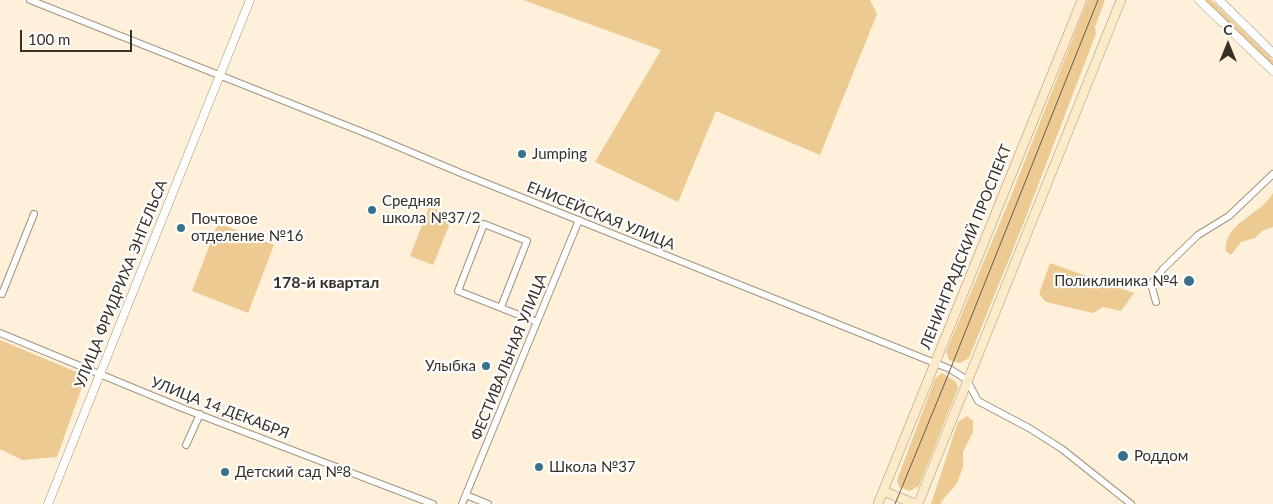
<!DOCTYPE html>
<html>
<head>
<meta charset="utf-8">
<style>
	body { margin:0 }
	#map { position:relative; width:1273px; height:504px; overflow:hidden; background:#fef0d9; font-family:Lato,sans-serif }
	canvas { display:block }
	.north { position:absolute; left:1203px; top:20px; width:50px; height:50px; -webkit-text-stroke:4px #fff; paint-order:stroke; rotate:0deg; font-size:14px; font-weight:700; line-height:20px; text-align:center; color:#363028 }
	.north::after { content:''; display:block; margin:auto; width:18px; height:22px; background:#363028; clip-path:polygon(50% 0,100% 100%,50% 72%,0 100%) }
	.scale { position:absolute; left:20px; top:30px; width:112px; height:22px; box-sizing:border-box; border:2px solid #363028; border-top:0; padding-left:6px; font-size:15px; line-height:18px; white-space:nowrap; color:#363028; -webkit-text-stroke:4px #fff; paint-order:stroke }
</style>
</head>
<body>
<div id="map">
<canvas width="1273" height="504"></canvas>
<div class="north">С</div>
<div class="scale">100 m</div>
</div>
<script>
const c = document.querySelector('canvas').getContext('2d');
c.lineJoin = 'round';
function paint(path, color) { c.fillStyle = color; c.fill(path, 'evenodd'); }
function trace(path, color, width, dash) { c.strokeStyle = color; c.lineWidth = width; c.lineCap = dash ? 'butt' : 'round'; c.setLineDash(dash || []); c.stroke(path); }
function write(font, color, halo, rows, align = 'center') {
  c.font = font + ' Lato,sans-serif'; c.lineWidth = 4.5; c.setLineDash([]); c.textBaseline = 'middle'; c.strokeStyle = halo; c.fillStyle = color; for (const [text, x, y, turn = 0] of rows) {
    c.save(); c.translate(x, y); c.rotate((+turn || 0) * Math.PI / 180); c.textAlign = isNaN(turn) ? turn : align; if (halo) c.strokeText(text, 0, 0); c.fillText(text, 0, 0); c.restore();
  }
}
const green = new Path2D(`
	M 523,0 L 870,0 L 877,14 L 820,155 L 716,111 L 678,202 L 595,162 L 661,50 Z
	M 1088,0 L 1105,0 L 1095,27 L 1096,34 L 1024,222 L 969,358 L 960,363 L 949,360 L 946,352 L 1011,196 Z
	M 1205,0 L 1211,0 L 1273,60 L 1273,66 Z
	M 1273,193 L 1273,227 L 1262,231 L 1255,238 L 1241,242 L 1231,255 L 1226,251 C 1223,223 1262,214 1273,193 Z
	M 429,207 L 453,216 L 433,265 L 410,256 Z
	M 218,223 L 274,245 L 248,313 L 192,291 Z
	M 1050,263 L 1134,293 L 1121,311 L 1103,307 L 1093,313 L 1046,302 L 1039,294 Z
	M 0,340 L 86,376 L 57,457 L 22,460 L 0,449 Z
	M 942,373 L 956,382 L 958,388 L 919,486 L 910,491 L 899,487 L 897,480 L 935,379 Z
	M 967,416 L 973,421 L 973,432 L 963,452 L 963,467 L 957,483 L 941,502 L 941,504 L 931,504 L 958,422 Z`);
const minor = new Path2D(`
	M 30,0 L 375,137 L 463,174 L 950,369 L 967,380 L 978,401 L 1029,428 L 1062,449 L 1131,504
	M 0,293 L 2,294 L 34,214
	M 1156,302 L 1151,284 L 1163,269 L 1198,235 L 1229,216 L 1273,174
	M 501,307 L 527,241 L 484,224 L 458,291 L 537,322
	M 0,333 L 182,408 L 433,504
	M 186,445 L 200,414
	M 466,495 L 488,504
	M 462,504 L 579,220`);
const tertiary = new Path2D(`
	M 1199,0 L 1273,71
	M 1219,0 L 1273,53
	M 48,504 L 250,0`);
const secondary = new Path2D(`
	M 883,491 L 915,504
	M 878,504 L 1082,0
	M 918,504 L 1121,0`);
const tram = new Path2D(`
	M 895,504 L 944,385 L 1098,0`);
const markers = [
	[522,154,5,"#38718a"],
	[372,210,5,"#38718a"],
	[181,228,5,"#38718a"],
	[1189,281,6,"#38718a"],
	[486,366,5,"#38718a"],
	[1123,456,6,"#38718a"],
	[539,467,5,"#38718a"],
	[225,472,5,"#38718a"]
];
const poiNames = [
	["Jumping",532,154],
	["Средняя",382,201],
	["школа №37/2",382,218],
	["Почтовое",191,219],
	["отделение №16",191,236],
	["Поликлиника №4",1178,281,"right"],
	["Улыбка",476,366,"right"],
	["Роддом",1134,456],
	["Школа №37",549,467],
	["Детский сад №8",235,472]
];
const streetNames = [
	["ЕНИСЕЙСКАЯ УЛИЦА",601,216,22],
	["ЛЕНИНГРАДСКИЙ ПРОСПЕКТ",966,247,-68],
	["УЛИЦА ФРИДРИХА ЭНГЕЛЬСА",121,284,-68],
	["ФЕСТИВАЛЬНАЯ УЛИЦА",509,357,-68],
	["УЛИЦА 14 ДЕКАБРЯ",220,408,21]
];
const neighbourhoodNames = [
	["178-й квартал",326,283]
];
paint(green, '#ecca92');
trace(minor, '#a0937e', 8);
trace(tertiary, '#a0937e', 9);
trace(secondary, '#a0937e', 10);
trace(minor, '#fff', 6);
trace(tertiary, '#fff', 8);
trace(secondary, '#fceac9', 9);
trace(tram, '#645c50', 1);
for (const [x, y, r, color] of markers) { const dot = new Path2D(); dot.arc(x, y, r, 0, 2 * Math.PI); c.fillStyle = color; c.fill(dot); trace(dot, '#fff', 2); }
write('15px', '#363028', '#fff', poiNames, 'left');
write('15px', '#363028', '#fff', streetNames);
write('bold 16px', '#363028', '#fff', neighbourhoodNames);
</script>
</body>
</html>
